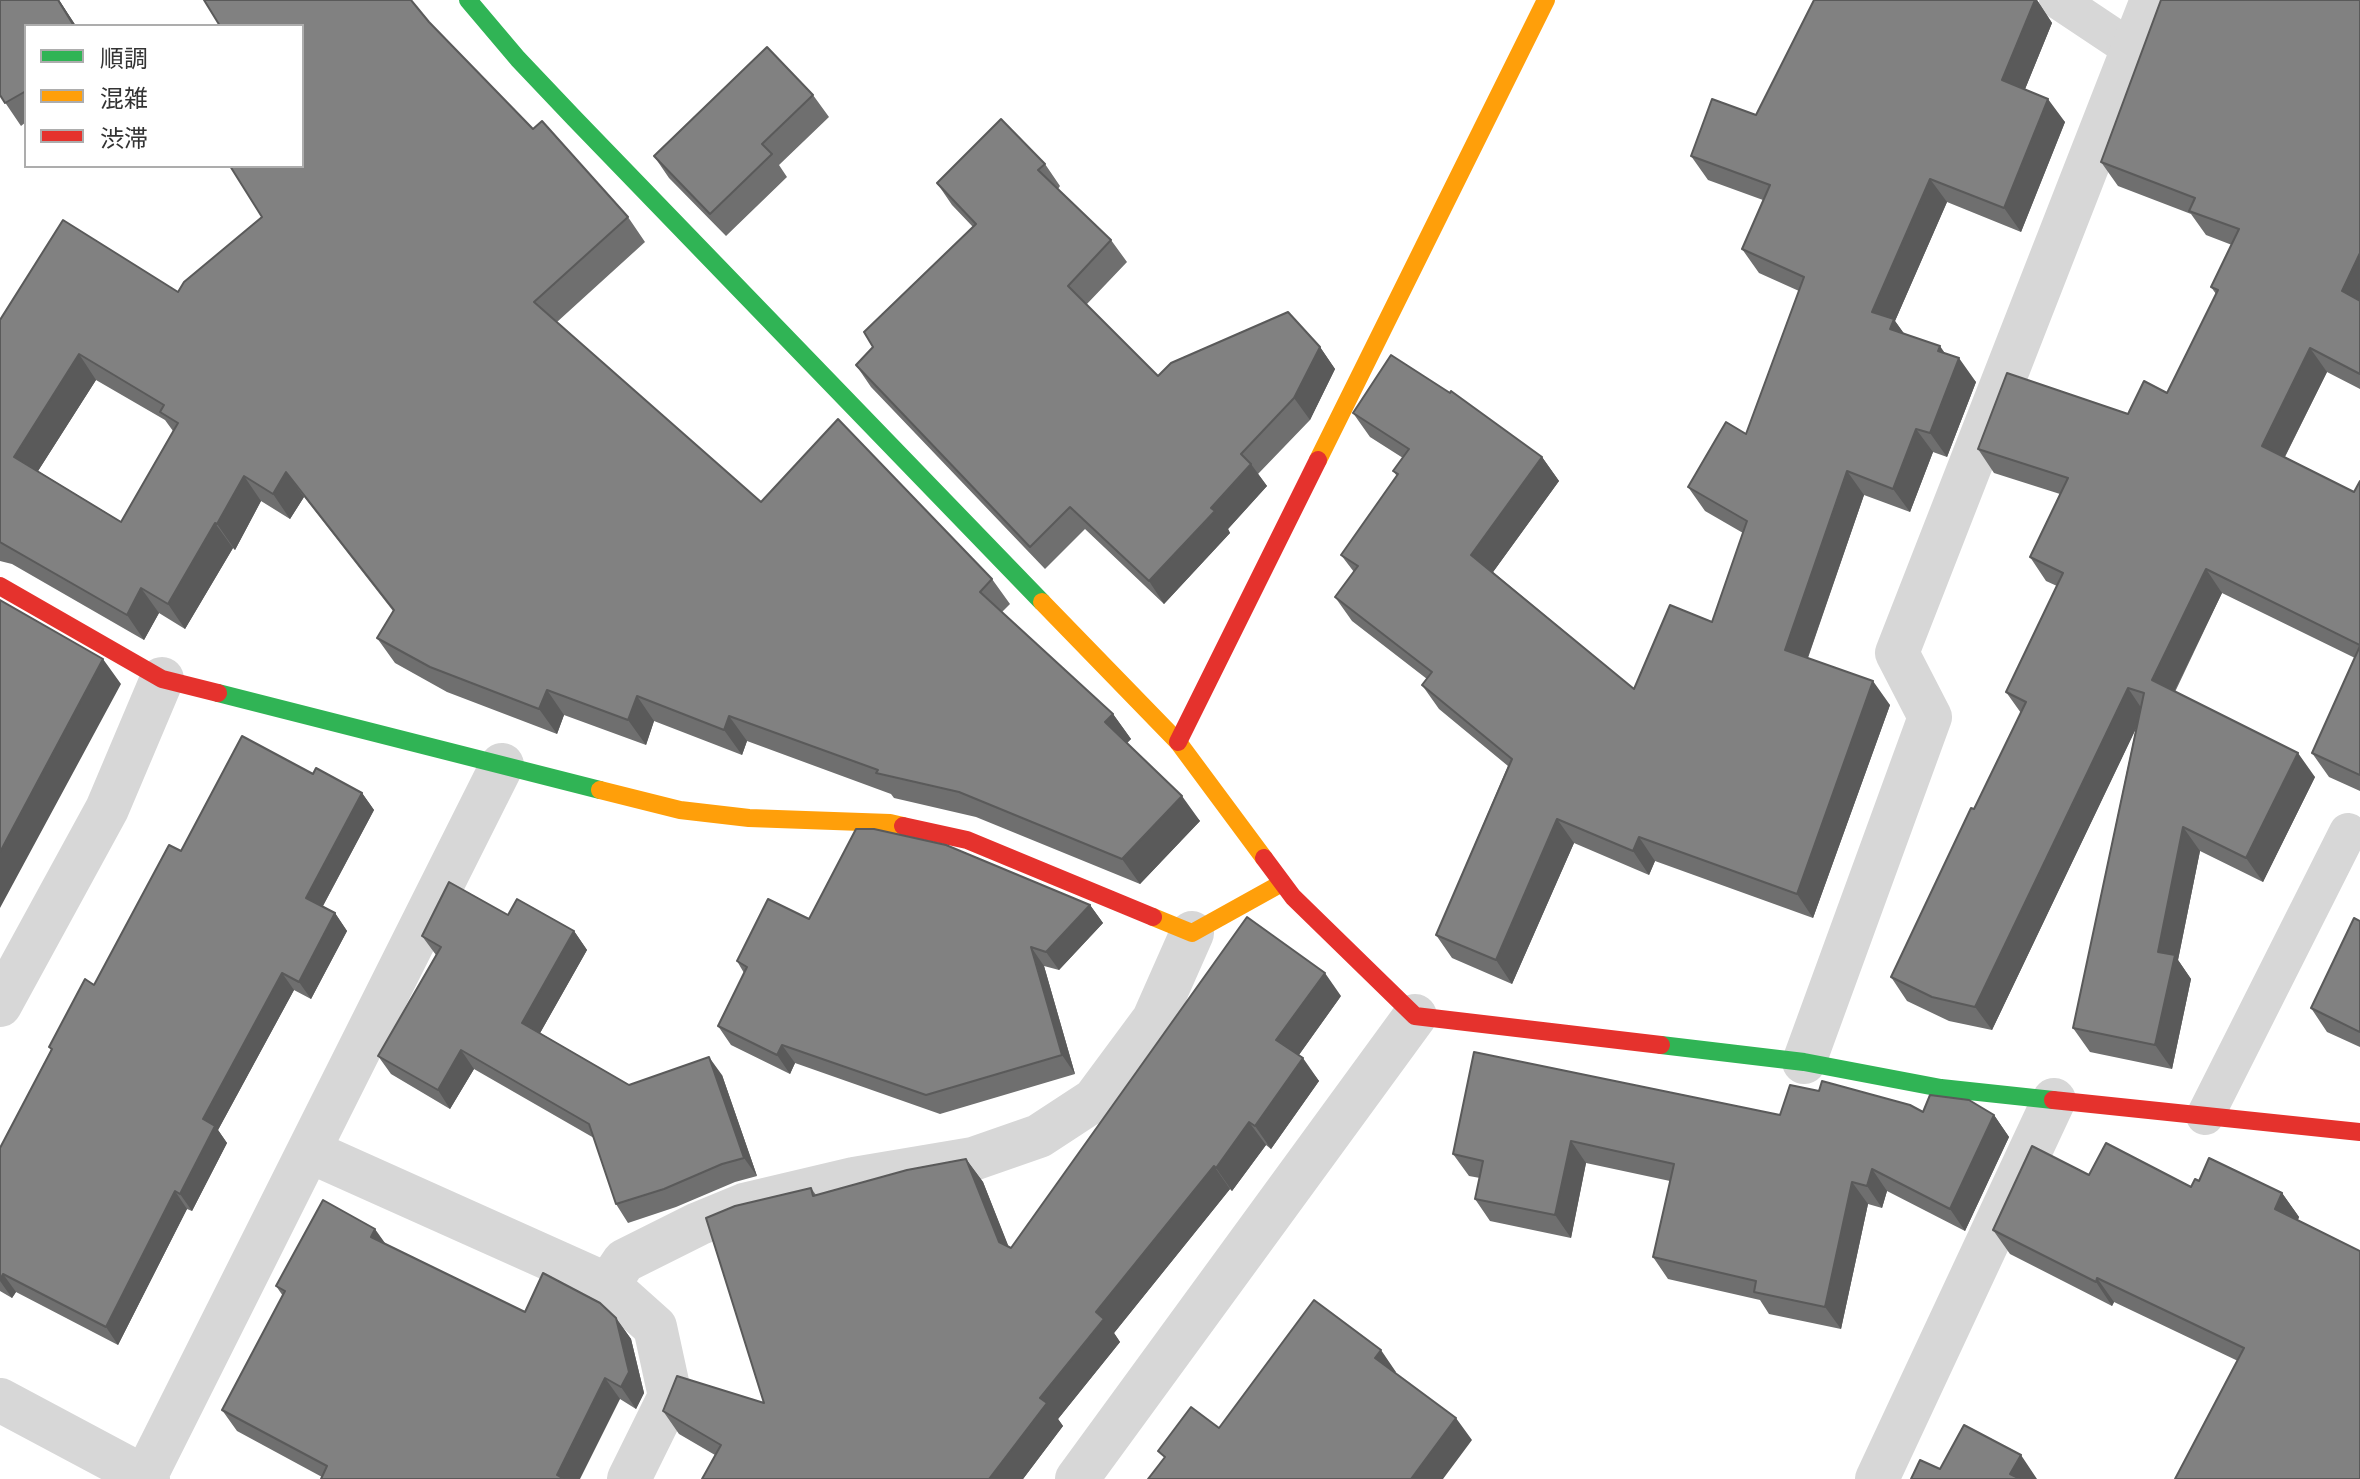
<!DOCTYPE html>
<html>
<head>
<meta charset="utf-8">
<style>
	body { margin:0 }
	#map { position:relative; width:2360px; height:1479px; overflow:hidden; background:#fff; font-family:"Fira Sans Condensed","Noto Sans JP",sans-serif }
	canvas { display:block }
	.legend { position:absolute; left:24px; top:24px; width:280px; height:144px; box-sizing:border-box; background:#fff; border:2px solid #adadad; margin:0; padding:10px 14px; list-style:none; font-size:24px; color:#333 }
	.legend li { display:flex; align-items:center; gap:16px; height:40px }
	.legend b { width:40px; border:2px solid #adadad }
</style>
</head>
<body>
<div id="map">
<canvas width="2360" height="1479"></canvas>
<ul class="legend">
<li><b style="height:10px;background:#30b455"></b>順調</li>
<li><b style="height:10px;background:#ff9f0a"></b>混雑</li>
<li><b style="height:10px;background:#e5322d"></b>渋滞</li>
</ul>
</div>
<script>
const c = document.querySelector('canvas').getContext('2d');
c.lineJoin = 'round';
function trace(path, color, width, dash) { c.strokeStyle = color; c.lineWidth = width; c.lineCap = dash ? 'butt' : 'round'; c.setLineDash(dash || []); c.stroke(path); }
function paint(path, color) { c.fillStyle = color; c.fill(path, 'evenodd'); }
const lane = new Path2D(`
	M 2058,0 L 2133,50
	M 2205,1116 L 2348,832`);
const street = new Path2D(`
	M 0,1005 L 107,809 L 162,679
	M 1804,1062 L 1930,717 L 1897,653 L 2152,0
	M 309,1151 L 608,1285 L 655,1327 L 670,1396 L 629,1479
	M 608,1285 L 624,1261 L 698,1224 L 744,1205 L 854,1179 L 973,1159 L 1039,1136 L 1094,1100 L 1154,1019 L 1192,933
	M 0,1400 L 148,1479
	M 145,1477 L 502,765
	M 1077,1479 L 1415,1016
	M 1877,1479 L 2054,1100`);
const fast = new Path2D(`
	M 468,0 L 518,59 L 574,118 L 1042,602
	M 218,693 L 600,790
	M 1661,1045 L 1804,1062 L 1941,1088 L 2053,1100`);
const slow = new Path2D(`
	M 1318,460 L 1546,0
	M 1042,602 L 1178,742 L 1264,858
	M 600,790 L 680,810 L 749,818 L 890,823 L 903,826
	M 1153,917 L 1192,933 L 1282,883`);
const jam = new Path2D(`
	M 0,586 L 162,679 L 218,693
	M 1178,742 L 1318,460
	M 903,826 L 967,840 L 1153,917
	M 1264,858 L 1293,897 L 1415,1016 L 1661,1045
	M 2053,1100 L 2360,1132`);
const wall = new Path2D(`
	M 0,0 L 59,0 L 76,26 L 26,26 L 26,122 L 21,126 L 0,95 Z
	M 1814,0 L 2037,0 L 2052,23 L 2025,89 L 2065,122 L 2021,232 L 1947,202 L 1895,321 L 1904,334 L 1945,353 L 1976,382 L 1947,457 L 1933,452 L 1910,512 L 1864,495 L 1808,658 L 1890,705 L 1813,918 L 1655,861 L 1649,875 L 1574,843 L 1512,984 L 1452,958 L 1436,935 L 1508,766 L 1439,709 L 1422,685 L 1427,679 L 1352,621 L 1335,597 L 1354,572 L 1341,555 L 1397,476 L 1393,471 L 1403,458 L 1370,437 L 1353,413 L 1542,457 L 1559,481 L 1493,572 L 1634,689 L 1712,622 L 1743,533 L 1705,511 L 1688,487 L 1746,434 L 1799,291 L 1759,273 L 1742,249 L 1763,200 L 1708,180 L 1691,156 L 1756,115 Z
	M 2360,0 L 2360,389 L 2327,372 L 2285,457 L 2354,492 L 2360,481 L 2360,791 L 2329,777 L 2312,753 L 2355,658 L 2222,593 L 2175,692 L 2315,777 L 2263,882 L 2200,851 L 2178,960 L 2191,979 L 2172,1069 L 2090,1052 L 2073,1028 L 2136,728 L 1992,1030 L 1949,1021 L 1907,1001 L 1891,977 L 2021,713 L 2006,692 L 2057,586 L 2046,581 L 2030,557 L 2060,494 L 1994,473 L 1978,449 L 2128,414 L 2167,393 L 2216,294 L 2211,287 L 2232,245 L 2206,235 L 2191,214 L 2118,186 L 2101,162 Z
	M 429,22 L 533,129 L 628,217 L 645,242 L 557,322 L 761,502 L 992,579 L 1010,604 L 1002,612 L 1113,714 L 1131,739 L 1127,743 L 1200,821 L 1140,884 L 976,817 L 894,798 L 891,794 L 747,741 L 742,755 L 654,721 L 646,745 L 564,715 L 557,734 L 447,692 L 395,663 L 377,638 L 393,611 L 304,497 L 290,519 L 261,501 L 235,550 L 233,548 L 185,629 L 159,613 L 144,640 L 12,564 L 0,561 L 0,320 L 178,292 L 262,217 ZM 96,380 L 165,420 L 173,431 L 121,522 L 38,471 Z
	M 813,95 L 829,117 L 779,165 L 787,177 L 726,236 L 669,178 L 654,156 Z
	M 1045,164 L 1060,186 L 1058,189 L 1111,240 L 1127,262 L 1086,305 L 1158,376 L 1320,347 L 1335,369 L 1310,420 L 1258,474 L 1267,486 L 1228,529 L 1230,533 L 1164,604 L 1085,529 L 1045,569 L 871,387 L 856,365 L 873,347 L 973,227 L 952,205 L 937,183 Z
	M 313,774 L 362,793 L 374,810 L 323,906 L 335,913 L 347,931 L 311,999 L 294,990 L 218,1130 L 227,1143 L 192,1211 L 187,1209 L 118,1345 L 16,1292 L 12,1298 L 0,1291 L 0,1148 L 51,1050 L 49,1047 L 94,985 L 181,851 Z
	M 1090,905 L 1103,923 L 1059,970 L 1044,966 L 1075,1074 L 940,1114 L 795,1063 L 790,1074 L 731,1045 L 718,1026 L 744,973 L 737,961 L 809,919 Z
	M 508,915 L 574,931 L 587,950 L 540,1033 L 629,1085 L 722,1075 L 757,1176 L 735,1182 L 676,1207 L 628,1223 L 616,1204 L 594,1138 L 474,1069 L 450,1109 L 391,1074 L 378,1056 L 436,955 L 422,936 Z
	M 2360,921 L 2360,1047 L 2327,1032 L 2311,1008 Z
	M 1341,996 L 1299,1055 L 1319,1081 L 1271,1149 L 1266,1145 L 1232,1191 L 1230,1189 L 1114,1333 L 1120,1342 L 1058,1419 L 1063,1426 L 1023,1479 L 702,1479 L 715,1455 L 679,1434 L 663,1411 L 764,1403 L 811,1188 L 816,1195 L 966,1159 L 983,1182 L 1008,1246 L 1011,1248 Z
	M 1923,1112 L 1994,1115 L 2009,1137 L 1965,1231 L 1887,1191 L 1882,1208 L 1868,1204 L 1841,1329 L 1769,1314 L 1760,1300 L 1668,1279 L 1653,1257 L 1670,1181 L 1586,1163 L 1571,1238 L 1490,1221 L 1475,1199 L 1480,1178 L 1469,1176 L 1453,1154 L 1780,1115 Z
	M 2089,1175 L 2191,1187 L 2282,1193 L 2299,1217 L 2298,1220 L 2360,1251 L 2238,1361 L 2114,1302 L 2112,1306 L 2010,1254 L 1993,1230 Z
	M 387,1245 L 525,1312 L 616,1318 L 631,1339 L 644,1393 L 636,1409 L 620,1399 L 322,1477 L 237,1431 L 222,1410 L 283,1296 L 276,1286 Z`);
const shadedWall = new Path2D(`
	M 58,0 L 59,0 L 76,26 L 74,26 Z
	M 2026,0 L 2037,0 L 2052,23 L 2019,104 L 2002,80 Z
	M 2048,99 L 2065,122 L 2021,232 L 2004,208 Z
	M 1930,179 L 1947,202 L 1895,321 L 1911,343 L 1891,330 L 1872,312 Z
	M 2360,253 L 2360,311 L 2342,291 Z
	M 1940,346 L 1955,368 L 1959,358 L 1976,382 L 1947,457 L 1930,433 L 1938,351 Z
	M 1320,347 L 1335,369 L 1310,420 L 1294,398 Z
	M 2310,348 L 2327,372 L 2278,470 L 2262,446 Z
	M 79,354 L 96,380 L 31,482 L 14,457 Z
	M 1916,429 L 1933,452 L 1910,512 L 1893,489 Z
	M 1542,457 L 1559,481 L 1488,579 L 1471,555 Z
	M 1251,464 L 1267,486 L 1228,529 L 1230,533 L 1164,604 L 1149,581 L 1211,508 Z
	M 1847,471 L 1864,495 L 1802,674 L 1785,650 Z
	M 286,472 L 304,497 L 290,519 L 273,494 Z
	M 244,476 L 261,501 L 235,550 L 217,524 Z
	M 215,523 L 233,548 L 185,629 L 168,604 Z
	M 2206,569 L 2222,593 L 2168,704 L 2152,680 Z
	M 141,588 L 159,613 L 144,640 L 127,615 Z
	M 103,659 L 121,684 L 0,908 L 0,852 Z
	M 1873,681 L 1890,705 L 1813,918 L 1797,894 Z
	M 2128,688 L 2144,712 L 1992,1030 L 1975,1007 Z
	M 547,690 L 564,715 L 557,734 L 539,709 Z
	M 637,696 L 654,721 L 646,745 L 628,720 Z
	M 1113,714 L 1131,739 L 1123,747 L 1105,722 Z
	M 729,716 L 747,741 L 742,755 L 724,730 Z
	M 2298,753 L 2315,777 L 2263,882 L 2246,858 Z
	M 362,793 L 374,810 L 318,915 L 306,898 Z
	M 1182,796 L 1200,821 L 1140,884 L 1122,859 Z
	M 1557,819 L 1574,843 L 1512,984 L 1496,960 Z
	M 2183,827 L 2200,851 L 2178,960 L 2191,979 L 2172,1069 L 2155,1045 L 2158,952 Z
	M 1639,837 L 1655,861 L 1649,875 L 1633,851 Z
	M 1090,905 L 1103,923 L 1059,970 L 1046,952 Z
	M 335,913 L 347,931 L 311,999 L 299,982 Z
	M 574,931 L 587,950 L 535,1042 L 522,1023 Z
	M 1031,947 L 1044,966 L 1075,1074 L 1062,1055 Z
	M 282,973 L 294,990 L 218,1130 L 227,1143 L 192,1211 L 180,1194 L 203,1119 Z
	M 1325,973 L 1341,996 L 1293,1063 L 1276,1040 Z
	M 782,1045 L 795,1063 L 790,1074 L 777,1055 Z
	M 461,1050 L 474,1069 L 450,1109 L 438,1090 Z
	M 709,1057 L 722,1075 L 757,1176 L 744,1158 Z
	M 1303,1058 L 1319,1081 L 1271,1149 L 1255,1126 Z
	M 1994,1115 L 2009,1137 L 1965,1231 L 1950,1209 Z
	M 1249,1122 L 1266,1145 L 1232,1191 L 1216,1168 Z
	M 1571,1141 L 1586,1163 L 1571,1238 L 1555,1215 Z
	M 966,1159 L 983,1182 L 1016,1265 L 999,1242 Z
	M 1214,1166 L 1230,1189 L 1114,1333 L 1120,1342 L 1058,1419 L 1063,1426 L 1023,1479 L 989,1479 L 1096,1312 Z
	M 1872,1169 L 1887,1191 L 1882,1208 L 1867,1186 Z
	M 1852,1182 L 1868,1204 L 1841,1329 L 1825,1307 Z
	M 175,1191 L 187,1209 L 118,1345 L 106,1327 Z
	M 2282,1193 L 2299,1217 L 2292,1233 L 2275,1209 Z
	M 375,1229 L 390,1250 L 371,1237 Z
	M 3,1274 L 16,1292 L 12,1298 L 0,1281 Z
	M 2097,1278 L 2114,1302 L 2112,1306 L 2096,1282 Z
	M 616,1318 L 631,1339 L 644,1393 L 636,1409 L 621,1387 Z
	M 1381,1350 L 1396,1372 L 1391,1380 L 1375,1358 Z
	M 605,1378 L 620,1399 L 580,1479 L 559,1479 L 557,1475 Z
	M 1456,1418 L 1472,1440 L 1443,1479 L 1411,1479 Z
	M 2021,1455 L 2037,1479 L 2013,1479 L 2010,1474 Z`);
const building = new Path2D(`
	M 0,0 L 58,0 L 74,26 L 26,26 L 26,91 L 5,103 L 0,95 Z
	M 204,0 L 411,0 L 429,22 L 533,129 L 542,121 L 628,217 L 534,302 L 761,502 L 838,419 L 992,579 L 980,592 L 1113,714 L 1105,722 L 1182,796 L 1122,859 L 959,792 L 876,773 L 878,770 L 729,716 L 724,730 L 637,696 L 628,720 L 547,690 L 539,709 L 430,667 L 377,638 L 394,610 L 286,472 L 273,494 L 244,476 L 217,524 L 215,523 L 168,604 L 141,588 L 127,615 L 0,542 L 0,320 L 63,220 L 178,292 L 184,282 L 262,217 L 230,166 L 302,166 L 302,26 L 220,26 ZM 79,354 L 164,405 L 160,412 L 178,423 L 121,522 L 14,457 Z
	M 1814,0 L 2035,0 L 2002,80 L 2048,99 L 2004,208 L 1930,179 L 1872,312 L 1894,319 L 1890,329 L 1940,346 L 1938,351 L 1959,358 L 1930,433 L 1916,429 L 1893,489 L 1847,471 L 1785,650 L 1873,681 L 1797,894 L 1639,837 L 1633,851 L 1557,819 L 1496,960 L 1436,935 L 1512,759 L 1422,685 L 1432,672 L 1335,597 L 1358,566 L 1341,555 L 1398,474 L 1393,471 L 1409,449 L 1353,413 L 1391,355 L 1450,393 L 1451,391 L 1542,457 L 1471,555 L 1634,689 L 1670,605 L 1712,622 L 1747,521 L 1688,487 L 1726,422 L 1746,434 L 1804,277 L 1742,249 L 1770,185 L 1691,156 L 1712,99 L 1756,115 Z
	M 2161,0 L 2360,0 L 2360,253 L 2342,291 L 2360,301 L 2360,374 L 2310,348 L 2262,446 L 2354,492 L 2360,481 L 2360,645 L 2206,569 L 2152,680 L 2298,753 L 2246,858 L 2183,827 L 2158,952 L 2175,955 L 2155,1045 L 2073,1028 L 2144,693 L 2128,688 L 1975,1007 L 1932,997 L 1891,977 L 1971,808 L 1974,809 L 2026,702 L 2006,692 L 2063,573 L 2030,557 L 2068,478 L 1978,449 L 2007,373 L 2128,414 L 2144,381 L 2167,393 L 2218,290 L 2211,287 L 2239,229 L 2189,211 L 2195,198 L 2101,162 Z
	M 767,47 L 813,95 L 762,144 L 772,154 L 710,214 L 654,156 Z
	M 1001,119 L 1045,164 L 1038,170 L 1111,240 L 1068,286 L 1158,376 L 1171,363 L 1288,312 L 1320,347 L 1294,398 L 1241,454 L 1251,464 L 1211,508 L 1215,511 L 1149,581 L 1070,507 L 1030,547 L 856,365 L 873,347 L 864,332 L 976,224 L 937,183 Z
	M 0,600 L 103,659 L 0,852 Z
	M 2360,646 L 2360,775 L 2312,753 Z
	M 242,736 L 313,774 L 316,768 L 362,793 L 306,898 L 335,913 L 299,982 L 282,973 L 203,1119 L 215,1126 L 180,1194 L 175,1191 L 106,1327 L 3,1274 L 0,1280 L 0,1148 L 52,1049 L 49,1047 L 85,979 L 94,985 L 169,845 L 181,851 Z
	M 856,829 L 874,829 L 946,845 L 1090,905 L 1046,952 L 1031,947 L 1062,1055 L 926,1095 L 782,1045 L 777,1055 L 718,1026 L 747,967 L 737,961 L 768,899 L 809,919 Z
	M 449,882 L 508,915 L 517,899 L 574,931 L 522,1023 L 629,1085 L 709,1057 L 744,1158 L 722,1164 L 664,1189 L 616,1204 L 589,1124 L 461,1050 L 438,1090 L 378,1056 L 441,947 L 422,936 Z
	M 1247,917 L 1325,973 L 1276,1040 L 1303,1058 L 1255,1126 L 1249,1122 L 1216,1168 L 1214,1166 L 1096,1312 L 1104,1319 L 1040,1398 L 1047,1403 L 989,1479 L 702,1479 L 721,1445 L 663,1411 L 677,1376 L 764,1403 L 706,1218 L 735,1206 L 811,1188 L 813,1196 L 907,1170 L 966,1159 L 999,1242 L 1011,1248 Z
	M 2354,918 L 2360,921 L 2360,1032 L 2311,1008 Z
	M 1474,1052 L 1780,1115 L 1790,1085 L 1819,1091 L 1822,1081 L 1910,1105 L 1923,1112 L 1930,1095 L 1969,1100 L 1994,1115 L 1950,1209 L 1872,1169 L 1867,1186 L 1852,1182 L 1825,1307 L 1754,1292 L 1756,1281 L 1653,1257 L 1674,1164 L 1571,1141 L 1555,1215 L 1475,1199 L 1483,1161 L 1453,1154 Z
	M 2106,1143 L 2191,1187 L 2195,1179 L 2199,1181 L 2209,1158 L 2282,1193 L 2275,1209 L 2360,1251 L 2360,1479 L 2175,1479 L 2244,1348 L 2097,1278 L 2096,1282 L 1993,1230 L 2032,1146 L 2089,1175 Z
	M 323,1200 L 375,1229 L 371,1237 L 525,1312 L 543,1273 L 600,1303 L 616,1318 L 629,1372 L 621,1387 L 605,1378 L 557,1475 L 564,1479 L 321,1479 L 327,1466 L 222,1410 L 285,1291 L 276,1286 Z
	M 1314,1300 L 1381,1350 L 1375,1358 L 1456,1418 L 1411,1479 L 1148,1479 L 1165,1457 L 1158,1451 L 1191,1407 L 1219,1428 Z
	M 1964,1425 L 2021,1455 L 2010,1474 L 2020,1479 L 1911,1479 L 1920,1460 L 1940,1469 Z`);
trace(lane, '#d7d7d7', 38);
trace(street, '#d7d7d7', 44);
trace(fast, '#30b455', 18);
trace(slow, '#ff9f0a', 18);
trace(jam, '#e5322d', 18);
paint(wall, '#6f6f6f');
paint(shadedWall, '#5a5a5a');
paint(building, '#818181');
trace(building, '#5a5a5a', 2);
</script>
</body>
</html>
